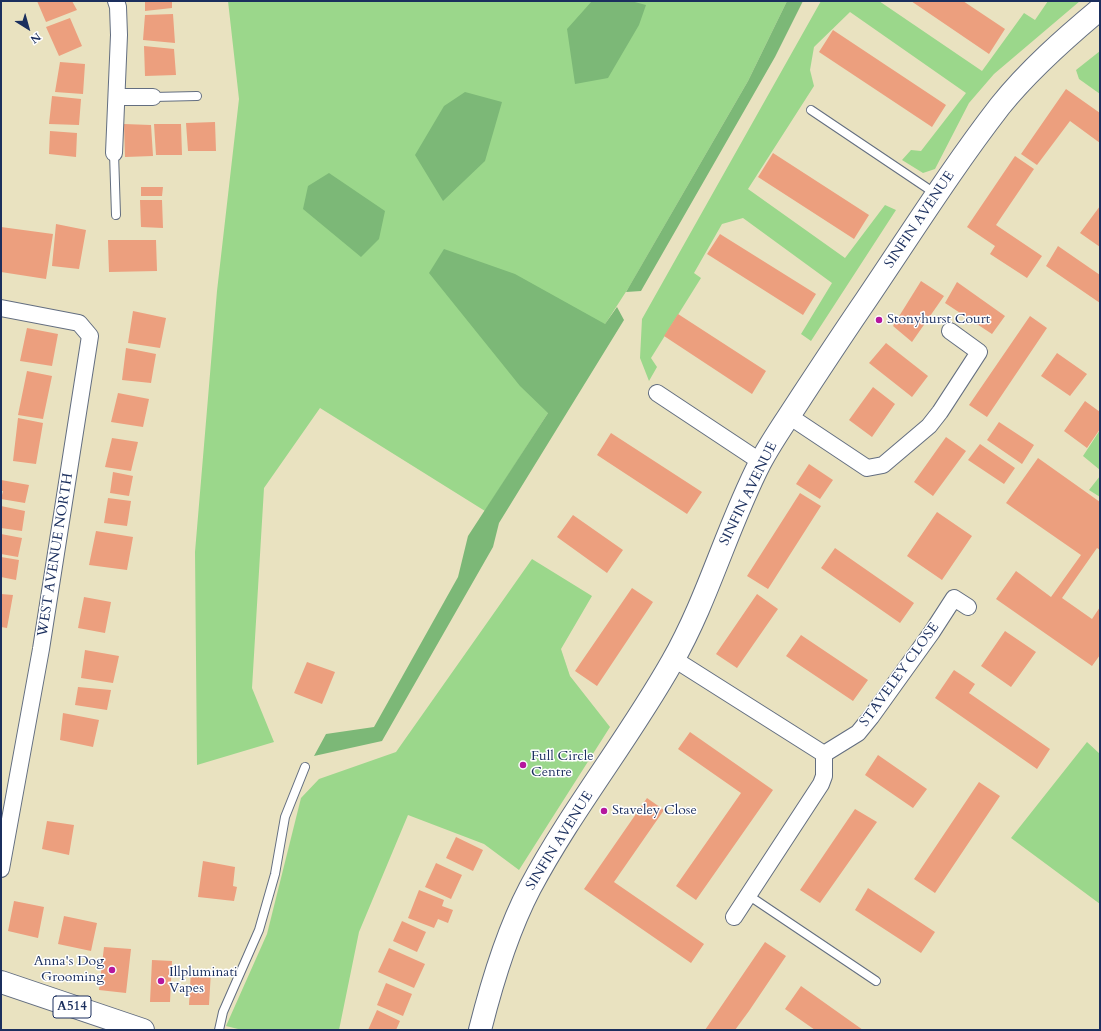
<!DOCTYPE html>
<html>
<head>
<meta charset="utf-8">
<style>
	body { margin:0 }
	#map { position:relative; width:1101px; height:1031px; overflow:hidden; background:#e9e2c0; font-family:Cardo,serif }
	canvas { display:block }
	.frame { position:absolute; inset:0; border:2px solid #1b2f5e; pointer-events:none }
	.north { position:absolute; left:8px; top:8px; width:40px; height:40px; -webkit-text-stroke:3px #fff; paint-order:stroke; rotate:143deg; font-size:11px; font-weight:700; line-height:16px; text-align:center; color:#1b2f5e }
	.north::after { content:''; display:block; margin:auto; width:14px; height:18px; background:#1b2f5e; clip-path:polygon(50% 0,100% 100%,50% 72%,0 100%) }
</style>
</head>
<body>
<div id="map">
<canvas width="1101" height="1031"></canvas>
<div class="frame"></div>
<div class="north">N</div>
</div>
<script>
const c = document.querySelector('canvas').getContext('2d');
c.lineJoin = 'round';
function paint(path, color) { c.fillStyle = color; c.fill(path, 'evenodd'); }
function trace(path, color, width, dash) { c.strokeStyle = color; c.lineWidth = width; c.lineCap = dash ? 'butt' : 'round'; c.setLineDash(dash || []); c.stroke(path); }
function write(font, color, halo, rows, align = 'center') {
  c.font = font + ' Cardo,serif'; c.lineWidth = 3; c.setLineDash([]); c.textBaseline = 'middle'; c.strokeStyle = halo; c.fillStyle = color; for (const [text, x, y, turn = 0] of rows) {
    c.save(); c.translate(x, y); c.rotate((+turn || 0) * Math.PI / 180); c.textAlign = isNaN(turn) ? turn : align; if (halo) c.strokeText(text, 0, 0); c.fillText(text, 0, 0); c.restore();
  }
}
const green = new Path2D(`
	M 228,1 L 787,1 L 748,81 L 629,287 L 485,511 L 320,408 L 264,488 L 252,688 L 274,742 L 197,765 L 195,552 L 217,291 L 239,99 Z
	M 821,1 L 879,1 L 982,71 L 1024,13 L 1035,20 L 1048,1 L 1080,1 L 994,74 L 969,103 L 935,169 L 923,173 L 902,160 L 911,150 L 921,151 L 966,93 L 850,12 L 814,47 L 810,70 L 814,86 L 748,189 L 845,258 L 885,205 L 896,210 L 811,341 L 801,334 L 832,283 L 743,218 L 722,224 L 694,273 L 701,278 L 651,358 L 657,367 L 649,381 L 640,358 L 642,319 Z
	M 1100,51 L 1100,94 L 1079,79 L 1076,70 Z
	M 1100,430 L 1100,470 L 1083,456 Z
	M 1100,476 L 1100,497 L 1089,490 Z
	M 532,559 L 592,596 L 561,649 L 570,676 L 610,727 L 519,870 L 484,844 L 408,815 L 359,932 L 339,1030 L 242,1030 L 226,1026 L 267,934 L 301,798 L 319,779 L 396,752 Z
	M 1087,742 L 1100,754 L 1100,904 L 1011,838 Z`);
const forest = new Path2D(`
	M 592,1 L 631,1 L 646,5 L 639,25 L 608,78 L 575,84 L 567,29 Z
	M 787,1 L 803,1 L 775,57 L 641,291 L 626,292 L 748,81 Z
	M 465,92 L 502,102 L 485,161 L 443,201 L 415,155 L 444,106 Z
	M 329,173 L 385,211 L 379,239 L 361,257 L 303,209 L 308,186 Z
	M 444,249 L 515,274 L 605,324 L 617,307 L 624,320 L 499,523 L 493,547 L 382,741 L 314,756 L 326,734 L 374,727 L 458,577 L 468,536 L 548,413 L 520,386 L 429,273 Z`);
const building = new Path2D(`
	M 37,1 L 72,1 L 77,10 L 46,22 Z
	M 145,1 L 172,1 L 172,8 L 145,11 Z
	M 911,1 L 963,1 L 1005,29 L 989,54 Z
	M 173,14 L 175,43 L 143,40 L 145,15 Z
	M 70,18 L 82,46 L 59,56 L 46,27 Z
	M 833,30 L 946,105 L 932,127 L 819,52 Z
	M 144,46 L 174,49 L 176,75 L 145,76 Z
	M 60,62 L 85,64 L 83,94 L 55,92 Z
	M 1066,89 L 1100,113 L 1100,143 L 1070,121 L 1037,165 L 1021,154 Z
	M 52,96 L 81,99 L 79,125 L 49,124 Z
	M 215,122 L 216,151 L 188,151 L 186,123 Z
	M 124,124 L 151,125 L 153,156 L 125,157 Z
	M 154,124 L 181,124 L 182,155 L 156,155 Z
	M 50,131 L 77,133 L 76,157 L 49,154 Z
	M 773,153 L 869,215 L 854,239 L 758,177 Z
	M 1015,156 L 1034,169 L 996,225 L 1042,256 L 1027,278 L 990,254 L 995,246 L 967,227 Z
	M 141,187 L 163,187 L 162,196 L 141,196 Z
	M 140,200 L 162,200 L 163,228 L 141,227 Z
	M 1100,206 L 1100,247 L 1080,233 Z
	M 56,224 L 86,230 L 79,269 L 52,266 Z
	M 1,227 L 53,234 L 46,279 L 1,272 Z
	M 720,234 L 816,294 L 803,315 L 707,254 Z
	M 108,240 L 156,240 L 157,271 L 109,272 Z
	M 1058,246 L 1100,275 L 1100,303 L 1046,266 Z
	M 921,281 L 944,296 L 912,342 L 893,326 Z
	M 957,282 L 1005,316 L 992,334 L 945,303 Z
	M 133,311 L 166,318 L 160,348 L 128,343 Z
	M 678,314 L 766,371 L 752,394 L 664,336 Z
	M 1030,316 L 1047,328 L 987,417 L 969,405 Z
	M 27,328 L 58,334 L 52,366 L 20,361 Z
	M 886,343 L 928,376 L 912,397 L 869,363 Z
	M 126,348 L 156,354 L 151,383 L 122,380 Z
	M 1057,353 L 1087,374 L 1070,396 L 1041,376 Z
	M 27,371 L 52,376 L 43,419 L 18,415 Z
	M 873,387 L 895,404 L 872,437 L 849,420 Z
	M 118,393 L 149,399 L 143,427 L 111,422 Z
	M 1085,401 L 1100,412 L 1100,429 L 1087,448 L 1064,431 Z
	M 18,418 L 43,423 L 36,464 L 13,461 Z
	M 999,422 L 1034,445 L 1022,464 L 987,440 Z
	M 611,433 L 702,492 L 687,514 L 597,455 Z
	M 946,437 L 966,451 L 933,496 L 914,482 Z
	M 112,438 L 138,442 L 131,471 L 105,467 Z
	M 980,444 L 1015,468 L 1004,484 L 968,460 Z
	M 1038,458 L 1100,502 L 1100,550 L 1097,548 L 1062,598 L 1092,619 L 1100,607 L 1100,655 L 1092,666 L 996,599 L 1016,571 L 1051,597 L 1081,555 L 1006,503 Z
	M 809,464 L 833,480 L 820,499 L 796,484 Z
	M 113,472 L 133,476 L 129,496 L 110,493 Z
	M 1,480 L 29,485 L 25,503 L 1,499 L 3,491 L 1,491 Z
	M 800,493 L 821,506 L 768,589 L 747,576 Z
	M 108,498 L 131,501 L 127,526 L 104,523 Z
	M 1,506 L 25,511 L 22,531 L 1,528 Z
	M 937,512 L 972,536 L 942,580 L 907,556 Z
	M 573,515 L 623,550 L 607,573 L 557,537 Z
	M 96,531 L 133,537 L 127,570 L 89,565 Z
	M 1,534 L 22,538 L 18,557 L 1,554 Z
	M 835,548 L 914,603 L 900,623 L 821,568 Z
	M 1,557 L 19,560 L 16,580 L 1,577 Z
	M 632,588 L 653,602 L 597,686 L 575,671 Z
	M 1,594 L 13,595 L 7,628 L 1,627 Z
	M 757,594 L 778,609 L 737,668 L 716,654 Z
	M 84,597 L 111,602 L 105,633 L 78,628 Z
	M 1005,631 L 1036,652 L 1011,687 L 981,666 Z
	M 801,635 L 868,680 L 853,701 L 786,656 Z
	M 85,650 L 119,656 L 113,683 L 81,678 Z
	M 307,662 L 335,672 L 322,704 L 294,693 Z
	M 954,670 L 975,684 L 969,693 L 1050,749 L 1037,769 L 935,698 Z
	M 78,687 L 111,690 L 107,710 L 75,705 Z
	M 63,713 L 99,720 L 93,747 L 60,740 Z
	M 690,732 L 773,790 L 696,900 L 676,886 L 741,793 L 678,749 Z
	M 878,755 L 927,789 L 913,808 L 865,775 Z
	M 979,782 L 1000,796 L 935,893 L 914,879 Z
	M 647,798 L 664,810 L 614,882 L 704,944 L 691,963 L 584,889 Z
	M 855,809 L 877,822 L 820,903 L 800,890 Z
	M 47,821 L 74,825 L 69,855 L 42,849 Z
	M 456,837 L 483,850 L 473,871 L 446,858 Z
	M 203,861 L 235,867 L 233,886 L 237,887 L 234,901 L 198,897 Z
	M 436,863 L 462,875 L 451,899 L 425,887 Z
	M 868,888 L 935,932 L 921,953 L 855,910 Z
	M 419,890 L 444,900 L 442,906 L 453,910 L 448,923 L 438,919 L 434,928 L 408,918 Z
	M 14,901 L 44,907 L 38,938 L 8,931 Z
	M 64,916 L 97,923 L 91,951 L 58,944 Z
	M 402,921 L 426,932 L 417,952 L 393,941 Z
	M 765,942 L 786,956 L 749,1011 L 735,1030 L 705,1030 Z
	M 104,947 L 131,949 L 126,993 L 99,990 Z
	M 389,948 L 425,964 L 414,988 L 378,972 Z
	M 152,960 L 172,961 L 170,1002 L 150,1002 Z
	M 191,970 L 211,971 L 209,1005 L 189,1005 Z
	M 386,983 L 412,994 L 403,1016 L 377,1005 Z
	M 801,986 L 863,1030 L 815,1030 L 785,1009 Z
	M 377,1010 L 400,1021 L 396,1030 L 368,1030 Z`);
const lane = new Path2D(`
	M 153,97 L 197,96
	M 811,110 L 936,194
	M 114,153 L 116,215
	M 748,895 L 876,981
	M 219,1030 L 223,1012 L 259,930 L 275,874 L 285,817 L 305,767`);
const street = new Path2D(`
	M 117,97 L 153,97
	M 114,153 L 119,35 L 118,7 L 116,1
	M 1,308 L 79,323 L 90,336 L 41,649 L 1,869
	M 657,393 L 761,462
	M 789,416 L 867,468 L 883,465 L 929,426 L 940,412 L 979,352 L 950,331
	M 674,659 L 824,754 L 858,733 L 871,717 L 932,632 L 954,598 L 968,607
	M 734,917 L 821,784 L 824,776 L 824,754`);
const secondary = new Path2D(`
	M 480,1030 C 492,982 507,932 530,888 C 572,809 628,740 672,662 C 708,599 727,527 760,463 C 772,440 788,418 802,396 C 823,364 844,332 866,300 C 910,235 952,168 1000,106 C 1029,70 1064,39 1100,9`);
const primary = new Path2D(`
	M 1,982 L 143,1030`);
const markers = [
	[879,320,4,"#b5179e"],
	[523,765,4,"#b5179e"],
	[604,811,4,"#b5179e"],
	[112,970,4,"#b5179e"],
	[161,981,4,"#b5179e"]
];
const shields = [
	[72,1007,38]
];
const shieldNames = [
	["A514",72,1007]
];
const streetNames = [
	["SINFIN AVENUE",920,220,-56],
	["SINFIN AVENUE",749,494,-64],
	["WEST AVENUE NORTH",56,555,-81],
	["STAVELEY CLOSE",900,675,-54],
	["SINFIN AVENUE",560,841,-58]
];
const poiNames = [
	["Stonyhurst Court",887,320],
	["Full Circle",531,757],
	["Centre",531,773],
	["Staveley Close",612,811],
	["Anna's Dog",104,962,"right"],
	["Grooming",104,978,"right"],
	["Illpluminati",169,973],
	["Vapes",169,989]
];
paint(green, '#9bd78b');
paint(forest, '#7cb877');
paint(building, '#ec9f7e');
trace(lane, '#636e80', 10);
trace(street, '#636e80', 18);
trace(secondary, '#636e80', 24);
trace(primary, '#636e80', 24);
trace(lane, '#fff', 8);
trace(street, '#fff', 16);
trace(secondary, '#fff', 22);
trace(primary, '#fff', 22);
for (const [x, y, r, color] of markers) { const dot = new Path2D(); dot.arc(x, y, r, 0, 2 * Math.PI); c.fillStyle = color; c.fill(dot); trace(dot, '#fff', 1.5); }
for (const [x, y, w] of shields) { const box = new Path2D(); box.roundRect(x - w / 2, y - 11, w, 22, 3); c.fillStyle = '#fff'; c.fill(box); trace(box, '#1b2f5e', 1); }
write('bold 13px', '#1b2f5e', null, shieldNames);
write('14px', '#1b2f5e', '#fff', streetNames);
write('14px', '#1b2f5e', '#fff', poiNames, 'left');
</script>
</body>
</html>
